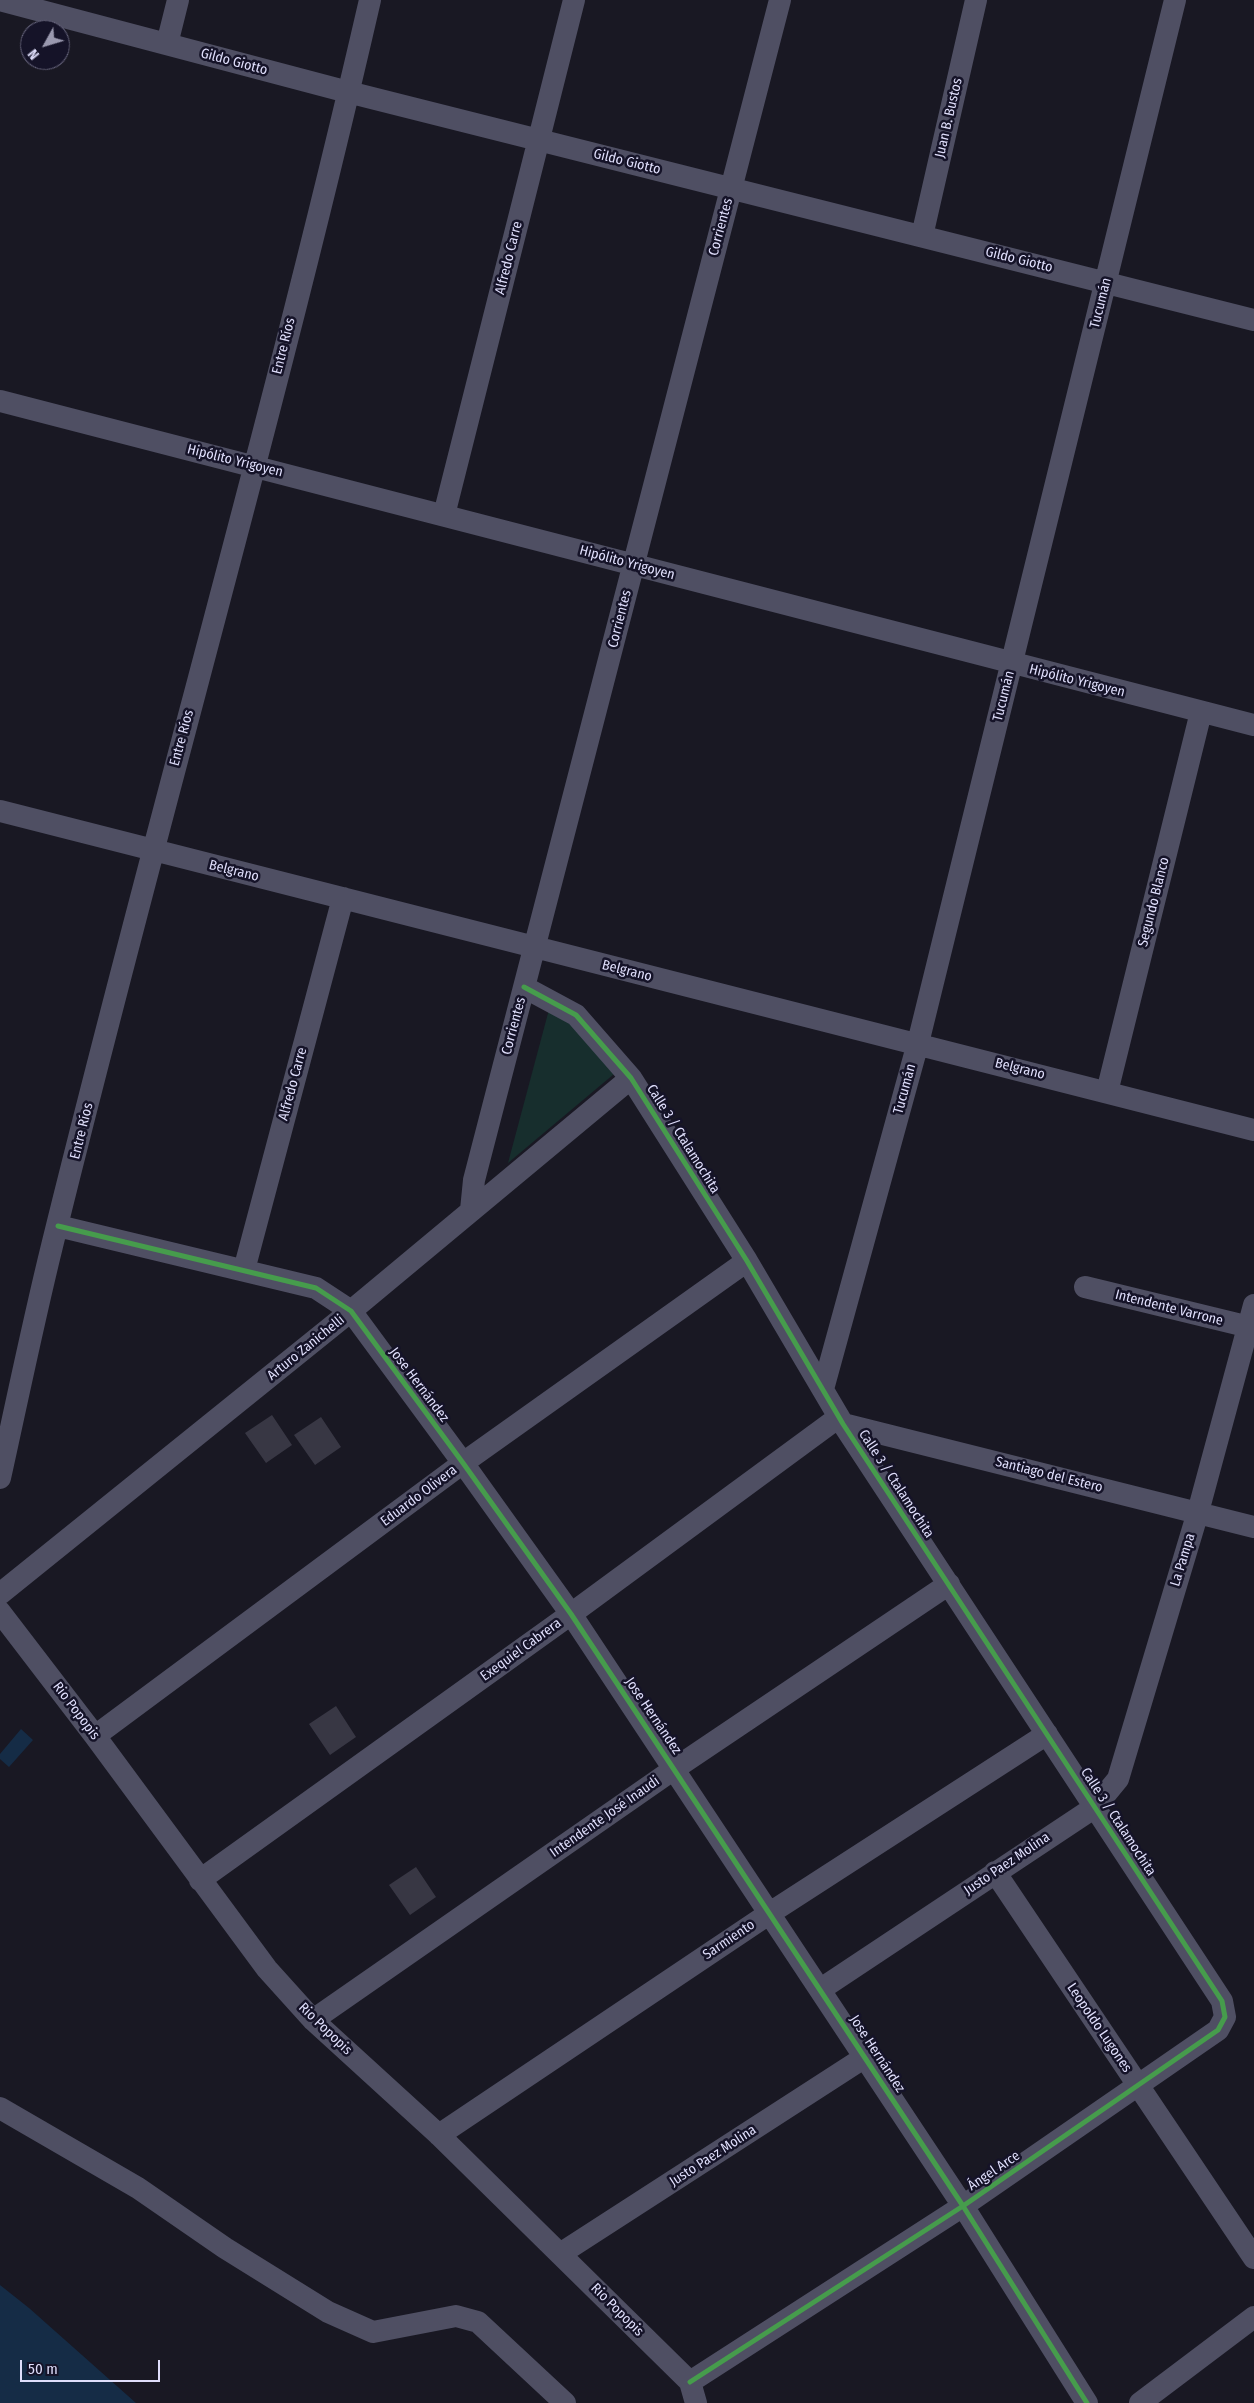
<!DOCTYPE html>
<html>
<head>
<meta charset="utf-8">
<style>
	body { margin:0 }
	#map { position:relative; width:1254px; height:2403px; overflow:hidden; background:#191823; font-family:"Fira Sans Condensed",sans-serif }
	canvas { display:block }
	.north { position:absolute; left:20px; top:20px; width:50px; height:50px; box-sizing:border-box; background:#151328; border:1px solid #66647c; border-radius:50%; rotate:231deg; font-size:14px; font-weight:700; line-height:20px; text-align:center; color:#dfdefb }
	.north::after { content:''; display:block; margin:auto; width:18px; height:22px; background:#9a99af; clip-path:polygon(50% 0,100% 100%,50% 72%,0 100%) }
	.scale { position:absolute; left:20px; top:2360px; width:140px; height:22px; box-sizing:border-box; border:2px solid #dfdefb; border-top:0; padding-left:6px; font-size:15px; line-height:18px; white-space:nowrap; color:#dfdefb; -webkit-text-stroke:4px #151328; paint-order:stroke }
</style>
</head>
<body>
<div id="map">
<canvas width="1254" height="2403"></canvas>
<div class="north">N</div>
<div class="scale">50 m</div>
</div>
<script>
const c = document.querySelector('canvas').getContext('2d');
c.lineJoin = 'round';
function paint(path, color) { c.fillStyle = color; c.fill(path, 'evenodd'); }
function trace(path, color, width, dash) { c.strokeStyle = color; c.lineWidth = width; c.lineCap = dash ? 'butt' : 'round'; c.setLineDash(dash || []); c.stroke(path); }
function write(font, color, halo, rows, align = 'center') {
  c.font = font + ' "Fira Sans Condensed",sans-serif'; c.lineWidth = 5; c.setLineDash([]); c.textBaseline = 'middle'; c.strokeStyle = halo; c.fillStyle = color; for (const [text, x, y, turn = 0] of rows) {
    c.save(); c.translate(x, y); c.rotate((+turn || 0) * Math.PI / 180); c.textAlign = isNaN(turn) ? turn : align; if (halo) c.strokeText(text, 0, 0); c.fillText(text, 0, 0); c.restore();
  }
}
const green = new Path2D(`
	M 551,1002 L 614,1074 L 508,1163 Z`);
const water = new Path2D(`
	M 21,1729 L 33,1740 L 9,1767 L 0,1759 L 0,1754 Z
	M 0,2285 L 29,2308 L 136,2403 L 0,2403 Z`);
const building = new Path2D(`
	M 272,1415 L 292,1445 L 266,1463 L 245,1433 Z
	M 321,1417 L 341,1447 L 315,1465 L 294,1435 Z
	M 336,1706 L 356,1737 L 330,1755 L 309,1724 Z
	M 416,1867 L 436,1897 L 410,1915 L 389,1885 Z`);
const minor = new Path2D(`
	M 0,0 L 348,92 L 1254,320
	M 167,44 L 178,0
	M 922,236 L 976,0
	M 0,401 L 1254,725
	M 444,515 L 574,0
	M 0,811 L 1254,1130
	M 524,987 L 576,1015 L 631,1078 L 747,1261 L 843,1424 L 1222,2001 L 1225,2017 L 1218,2030 L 963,2206 L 690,2382
	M 1107,1092 L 1201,712
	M 471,1210 L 474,1180 L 780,0
	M 58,1226 L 316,1288 L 351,1311 L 463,1463 L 571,1614 L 963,2206 L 1087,2403
	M 244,1270 L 343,898
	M 1085,1287 L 1254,1328
	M 823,1389 L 918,1043 L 1175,0
	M 843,1424 L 1254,1527
	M 0,1478 C 17,1401 33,1323 52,1246 C 154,830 274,418 370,0
	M 0,1594 L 351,1311 L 631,1078
	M 0,1612 L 95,1736 L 267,1969 L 313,2020 L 439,2135 L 690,2382 L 696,2403
	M 95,1736 L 463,1463 L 747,1261
	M 995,1872 L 1254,2258
	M 200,1880 L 571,1614 L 839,1417
	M 821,1989 L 1095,1807 L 1118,1779 L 1198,1512 L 1254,1305
	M 313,2020 L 674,1769 L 949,1584
	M 0,2108 L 138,2188 L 225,2248 L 328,2312 L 373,2332 L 456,2316 L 478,2322 L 565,2403
	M 439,2135 L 770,1913 L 1047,1734
	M 560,2254 L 865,2057
	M 1140,2403 L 1254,2317`);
const cycleway = new Path2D(`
	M 524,987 L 576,1015 L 631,1078 L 747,1261 L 843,1424 L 1222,2001 L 1225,2017 L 1218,2030 L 963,2206 L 690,2382
	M 58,1226 L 316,1288 L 351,1311 L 463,1463 L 571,1614 L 963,2206 L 1087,2403`);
const streetNames = [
	["Gildo Giotto",234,62,15],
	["Juan B. Bustos",949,118,-77],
	["Gildo Giotto",627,162,14],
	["Corrientes",721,227,-75],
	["Alfredo Carre",509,258,-76],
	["Gildo Giotto",1019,260,14],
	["Tucumán",1101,303,-76],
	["Entre Ríos",284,346,-76],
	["Hipólito Yrigoyen",235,461,14],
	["Hipólito Yrigoyen",627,563,15],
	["Corrientes",620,619,-76],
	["Hipólito Yrigoyen",1077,681,14],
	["Tucumán",1004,696,-76],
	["Entre Ríos",182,738,-75],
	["Belgrano",234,871,14],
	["Segundo Blanco",1154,902,-76],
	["Belgrano",627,971,14],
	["Corrientes",514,1026,-75],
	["Belgrano",1020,1069,14],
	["Alfredo Carre",293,1084,-75],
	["Tucumán",905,1089,-75],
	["Entre Ríos",82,1131,-76],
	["Calle 3 / Ctalamochita",683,1139,58],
	["Intendente Varrone",1169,1308,14],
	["Arturo Zanichelli",306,1348,-39],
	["Jose Hernández",419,1385,53],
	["Santiago del Estero",1049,1475,14],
	["Calle 3 / Ctalamochita",896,1484,57],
	["Eduardo Olivera",419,1496,-37],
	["La Pampa",1183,1560,-73],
	["Exequiel Cabrera",521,1650,-36],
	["Rio Popopis",76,1711,53],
	["Jose Hernández",653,1716,56],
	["Intendente José Inaudi",605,1817,-35],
	["Calle 3 / Ctalamochita",1118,1822,57],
	["Justo Paez Molina",1007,1864,-34],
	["Sarmiento",729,1940,-34],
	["Leopoldo Lugones",1099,2028,56],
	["Rio Popopis",325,2029,44],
	["Jose Hernández",877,2054,57],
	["Justo Paez Molina",713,2156,-33],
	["Ángel Arce",994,2171,-34],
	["Rio Popopis",617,2310,45]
];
paint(green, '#172e2d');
paint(water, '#152c46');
paint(building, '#383744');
trace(minor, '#4f4f63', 22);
trace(cycleway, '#469c4c', 5);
write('14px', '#dfdefb', '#151328', streetNames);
</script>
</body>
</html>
